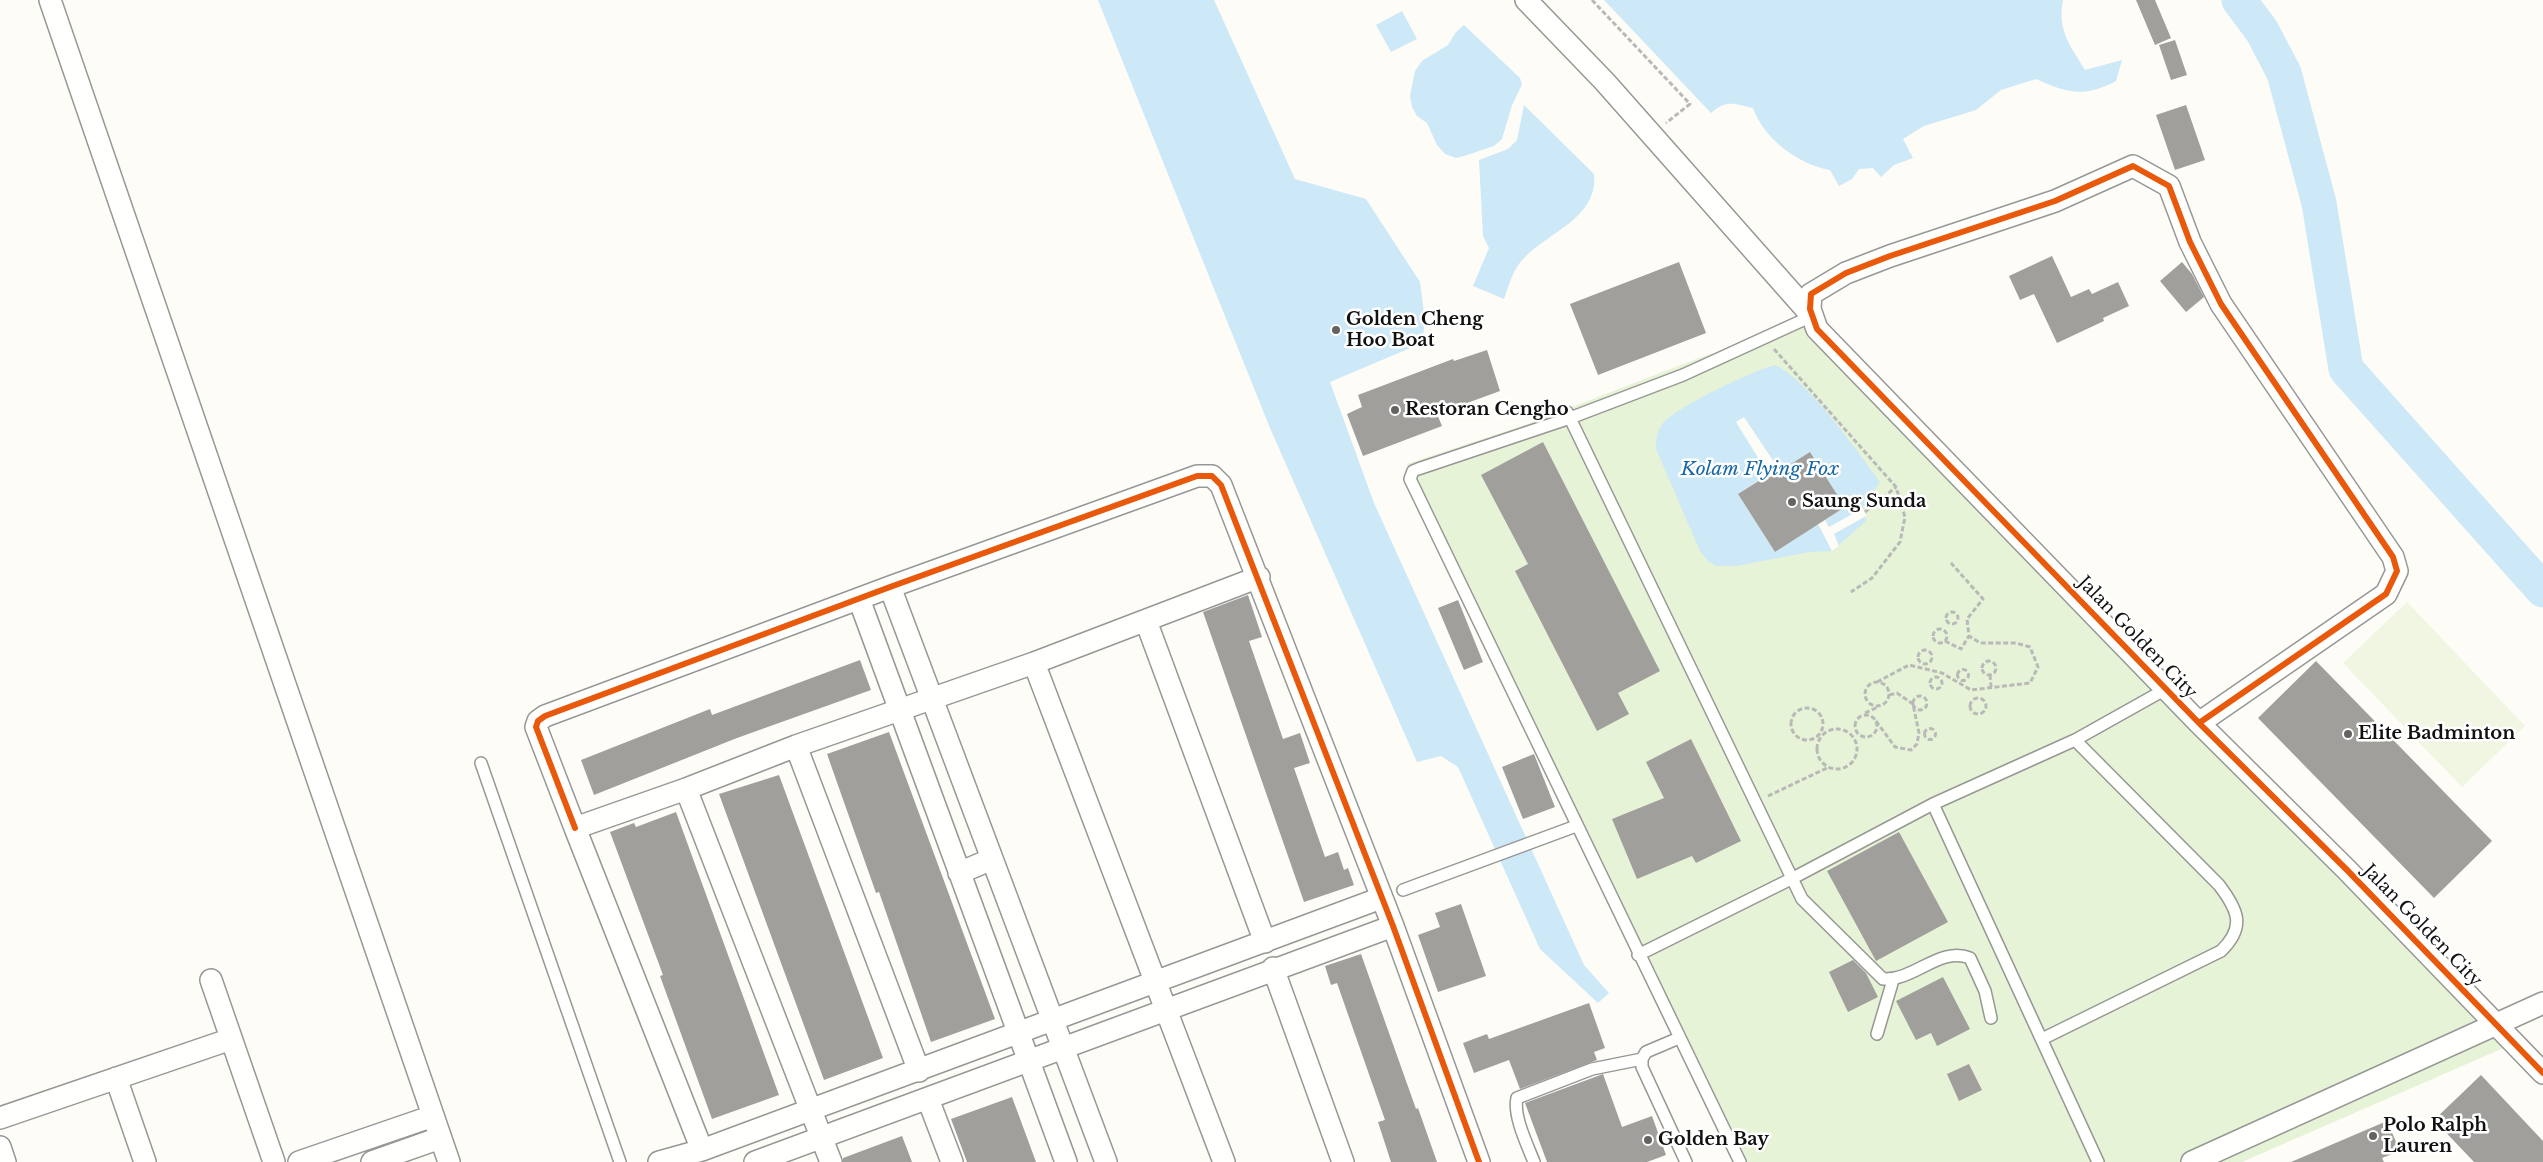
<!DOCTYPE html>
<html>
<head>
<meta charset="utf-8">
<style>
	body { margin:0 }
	canvas { display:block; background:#fdfcf7 }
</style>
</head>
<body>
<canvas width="2543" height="1162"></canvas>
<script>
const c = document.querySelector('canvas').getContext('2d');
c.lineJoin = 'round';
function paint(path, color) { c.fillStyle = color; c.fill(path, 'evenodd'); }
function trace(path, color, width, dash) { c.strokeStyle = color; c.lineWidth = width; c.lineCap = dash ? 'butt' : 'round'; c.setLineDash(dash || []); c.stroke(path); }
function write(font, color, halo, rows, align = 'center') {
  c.font = font + ' "Libre Baskerville",serif'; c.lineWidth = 5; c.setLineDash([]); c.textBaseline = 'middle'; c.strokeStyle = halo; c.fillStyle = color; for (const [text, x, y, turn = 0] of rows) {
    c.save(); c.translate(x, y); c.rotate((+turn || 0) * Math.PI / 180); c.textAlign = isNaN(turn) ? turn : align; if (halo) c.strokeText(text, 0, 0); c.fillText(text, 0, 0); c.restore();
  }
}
const green = new Path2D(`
	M 1803,323 L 2508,1046 L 2242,1162 L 1735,1162 L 1407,464 L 1528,424 L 1699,358 Z`);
const pitch = new Path2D(`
	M 2407,602 L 2525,726 L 2462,787 L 2343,663 Z`);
const water = new Path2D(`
	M 1098,0 L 1214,0 L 1295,179 L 1366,199 L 1420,282 L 1425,321 L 1422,343 L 1330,382 L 1374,503 L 1584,965 L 1609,993 L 1598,1003 L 1540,949 L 1458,767 L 1441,756 L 1417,762 L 1270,428 Z
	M 1604,0 L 2063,0 C 2057,30 2070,45 2085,70 L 2122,60 L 2116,81 C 2084,98 2067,93 2036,79 L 2001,90 L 1976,110 L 1924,126 L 1903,139 L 1913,158 L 1894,165 L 1881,177 L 1873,168 L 1859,169 L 1852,179 L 1839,186 L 1830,170 C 1798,164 1764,139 1753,108 C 1734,104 1727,99 1711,113 Z
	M 1402,11 L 1417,39 L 1391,52 L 1376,25 Z
	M 1464,25 L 1520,78 L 1522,85 L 1512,105 L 1502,139 L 1494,146 L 1464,156 L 1456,158 L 1445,154 L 1437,145 L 1427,123 L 1417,116 L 1412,107 L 1410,96 L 1415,71 L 1422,61 L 1448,45 L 1456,32 Z
	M 1524,105 L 1594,174 C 1599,220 1543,233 1519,264 C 1512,273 1508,288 1504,299 L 1473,286 L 1489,248 L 1483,236 L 1479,160 L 1508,149 L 1517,140 Z
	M 1775,365 C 1806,378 1859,453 1880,482 L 1863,507 L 1866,521 L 1832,551 L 1810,552 L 1736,566 L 1716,566 L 1708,561 L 1700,551 L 1656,449 C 1656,440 1657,430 1663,423 C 1679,406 1752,371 1775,365 Z`);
const pier = new Path2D(`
	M 1744,417 L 1780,471 L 1810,452 L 1845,507 L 1825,520 L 1829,527 L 1863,508 L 1866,516 L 1834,534 L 1839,546 L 1832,551 L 1818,524 L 1794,510 L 1807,531 L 1775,552 L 1738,494 L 1768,474 L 1736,422 Z`);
const river = new Path2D(`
	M 2239,0 L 2262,31 L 2284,73 L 2319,203 L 2346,369 L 2543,590`);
const building = new Path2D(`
	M 2136,0 L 2155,0 L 2171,38 L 2155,45 Z
	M 2175,40 L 2187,75 L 2171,80 L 2159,45 Z
	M 2186,105 L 2205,160 L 2175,170 L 2156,115 Z
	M 2052,256 L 2071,297 L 2089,289 L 2092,294 L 2118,282 L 2129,306 L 2103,318 L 2104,321 L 2057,343 L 2034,294 L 2020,300 L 2009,276 Z
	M 1679,262 L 1706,333 L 1598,375 L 1570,304 Z
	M 2182,262 L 2192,274 L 2204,297 L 2186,312 L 2160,281 Z
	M 1487,350 L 1500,391 L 1437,414 L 1442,426 L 1363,456 L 1347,414 L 1362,407 L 1358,395 L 1453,359 L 1454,361 Z
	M 1543,442 L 1660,671 L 1618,693 L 1629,714 L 1597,731 L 1515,571 L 1528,564 L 1481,475 Z
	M 1810,452 L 1845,507 L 1775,552 L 1738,494 L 1768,475 L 1770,477 Z
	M 1248,595 L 1262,637 L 1249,641 L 1283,739 L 1300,733 L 1310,763 L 1294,768 L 1325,857 L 1338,852 L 1344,870 L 1348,868 L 1354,885 L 1304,902 L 1203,612 Z
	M 1458,600 L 1483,662 L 1464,670 L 1438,608 Z
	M 860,660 L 871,690 L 737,738 L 594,795 L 581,760 L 710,709 L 712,715 Z
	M 2316,661 L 2492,841 L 2434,898 L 2258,718 Z
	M 889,732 L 995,1019 L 931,1042 L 879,892 L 876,893 L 827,754 Z
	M 1691,739 L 1741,841 L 1696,863 L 1692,856 L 1637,879 L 1612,819 L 1664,798 L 1646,762 Z
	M 1534,754 L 1555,807 L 1523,819 L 1502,767 Z
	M 779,775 L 883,1058 L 824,1080 L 719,794 Z
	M 676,812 L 779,1095 L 712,1119 L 660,976 L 663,975 L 610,832 L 634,823 L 636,827 Z
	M 1899,832 L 1948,922 L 1876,961 L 1827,871 Z
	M 1461,904 L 1486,976 L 1438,992 L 1418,935 L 1440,927 L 1435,913 Z
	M 1361,954 L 1416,1109 L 1418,1108 L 1437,1162 L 1391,1162 L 1378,1122 L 1385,1120 L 1337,983 L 1331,985 L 1325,966 Z
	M 1853,960 L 1866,973 L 1878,997 L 1848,1012 L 1829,972 Z
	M 1943,977 L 1970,1029 L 1937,1046 L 1931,1033 L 1916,1040 L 1896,1001 Z
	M 1589,1003 L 1605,1048 L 1594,1052 L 1597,1060 L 1520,1089 L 1509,1060 L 1474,1073 L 1463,1043 L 1487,1034 L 1489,1039 Z
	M 1969,1064 L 1982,1090 L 1959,1101 L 1947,1074 Z
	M 1603,1074 L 1622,1127 L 1652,1116 L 1666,1155 L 1647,1162 L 1547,1162 L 1525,1103 Z
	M 2481,1075 L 2543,1141 L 2543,1162 L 2474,1162 L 2434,1120 Z
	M 1012,1097 L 1036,1162 L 967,1162 L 951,1119 Z
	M 2387,1121 L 2400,1151 L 2382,1158 L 2384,1162 L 2291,1162 Z
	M 902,1136 L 912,1162 L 843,1162 L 843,1158 Z`);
const path = new Path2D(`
	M 1592,0 L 1690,104 L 1666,123
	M 1774,349 L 1896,487 L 1905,517 L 1900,542 L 1872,578 L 1851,592
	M 1865,512 L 1896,487
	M1946 618a6 6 0 1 1 12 0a6 6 0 1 1-12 0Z
	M1933 636a7 7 0 1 1 14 0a7 7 0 1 1-14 0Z
	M 1945,641 L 1961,649 L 1969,636
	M1918 657a7 7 0 1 1 14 0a7 7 0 1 1-14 0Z
	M1982 668a7 7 0 1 1 14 0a7 7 0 1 1-14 0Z
	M1957.5 675a5.5 5.5 0 1 1 11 0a5.5 5.5 0 1 1-11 0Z
	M 1990,675 L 1991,687
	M1930 683a6 6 0 1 1 12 0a6 6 0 1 1-12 0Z
	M1865 694a12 12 0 1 1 24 0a12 12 0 1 1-24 0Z
	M 1877,682 L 1909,665 L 1942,673 L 1971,690 L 2030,683 L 2038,667 L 2030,647 L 2016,643 L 1980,643 L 1969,636 L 1967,619 L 1983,599 L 1951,563
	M1913 703a7 7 0 1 1 14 0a7 7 0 1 1-14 0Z
	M1970 706a8 8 0 1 1 16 0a8 8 0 1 1-16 0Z
	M1791 724a16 16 0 1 1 32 0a16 16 0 1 1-32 0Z
	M 1865,713 L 1878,707
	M1855 726a11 11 0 1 1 22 0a11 11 0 1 1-22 0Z
	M 1876,721 L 1895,747 L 1911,750 L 1917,744 L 1919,733 L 1913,704 L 1897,693 L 1889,695
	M1924.5 734a5.5 5.5 0 1 1 11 0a5.5 5.5 0 1 1-11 0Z
	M1817 749a20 20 0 1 1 40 0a20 20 0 1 1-40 0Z
	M 1768,796 L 1829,767`);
const service = new Path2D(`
	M 1567,412 L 1802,899 L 1883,979 C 1914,981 1940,946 1970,958 L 1985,991 L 1991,1018
	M 481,763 L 620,1162
	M 1933,804 L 2098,1162
	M 1403,890 L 1576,826
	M 1638,955 L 1793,878 L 1933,804 L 2075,740 L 2166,689
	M 1877,1034 L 1893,980
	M 1679,1038 L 1646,1052 L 1642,1059 L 1642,1067 L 1686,1162
	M 2042,1039 L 2221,951 C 2246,927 2238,910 2219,885 L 2075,740
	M 1534,1162 C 1527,1144 1513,1116 1517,1098 L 1592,1069 L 1642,1059
	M 1740,1162 L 1410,479 L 1413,471 L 1418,469 L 1570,418 L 1683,375 L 1812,316`);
const minor = new Path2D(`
	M 50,0 L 449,1162
	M 1526,0 L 1605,82 L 1812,316
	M 890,587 L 1106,1162
	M 859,599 L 1066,1162
	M 1146,621 L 1265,942
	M 1034,663 L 1224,1162
	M 2199,723 L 2386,594 L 2397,571 L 2393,557 L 2221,304 L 2190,242 L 2169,186 L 2133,166 L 2055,201 L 1890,256 L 1846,273 L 1811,294 L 1810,309 L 1817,329 L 2199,723 L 2347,870 L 2543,1073
	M 796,746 L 919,1071
	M 686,789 L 831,1162
	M 575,828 L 536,727 L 538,721 L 545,716 L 890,587 L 1197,476 L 1212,476 L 1221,485 L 1393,926 L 1479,1162
	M 959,873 L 992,859
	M 1273,968 L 1343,1162
	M 211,980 L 274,1162
	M 116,1078 L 145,1162
	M 928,1099 L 952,1162
	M 0,1118 L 231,1039
	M 0,1147 L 5,1162
	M 702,1150 L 575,828 L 686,789 L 796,746 L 1034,663 L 1259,577
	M 299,1162 L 433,1116
	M 372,1162 L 440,1138
	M 659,1162 L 702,1150 L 1381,898
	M 755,1162 L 1393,926
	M 2192,1162 L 2543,1003`);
const cycleway = new Path2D(`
	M 2199,723 L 2386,594 L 2397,571 L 2393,557 L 2221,304 L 2190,242 L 2169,186 L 2133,166 L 2055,201 L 1890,256 L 1846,273 L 1811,294 L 1810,309 L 1817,329 L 2199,723 L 2347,870 L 2543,1073
	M 575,828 L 536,727 L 538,721 L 545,716 L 890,587 L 1197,476 L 1212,476 L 1221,485 L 1393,926 L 1479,1162`);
const markers = [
	[1336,330,5,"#646362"],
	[1395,410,5,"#646362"],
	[1792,502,5,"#646362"],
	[2348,734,5,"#646362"],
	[2373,1136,5,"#646362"],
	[1648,1140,5,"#646362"]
];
const poiNames = [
	["Golden Cheng",1346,320],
	["Hoo Boat",1346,341],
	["Restoran Cengho",1405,410],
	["Saung Sunda",1802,502],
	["Elite Badminton",2358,734],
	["Polo Ralph",2383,1126],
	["Lauren",2383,1147],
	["Golden Bay",1658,1140]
];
const streetNames = [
	["Jalan Golden City",2137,638,46],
	["Jalan Golden City",2422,926,46]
];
const waterNames = [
	["Kolam Flying Fox",1760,470]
];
paint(green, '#e7f3d7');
paint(pitch, '#f0f6e1');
paint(water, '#cde8f7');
paint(pier, '#fdfcf7');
trace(river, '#cde8f7', 35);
paint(building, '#a19f9c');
trace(service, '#979795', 14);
trace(minor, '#979795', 24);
trace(path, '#b9b9b8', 3, [5, 2.5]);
trace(service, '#fffffe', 11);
trace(minor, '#fffffe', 21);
trace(cycleway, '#e8590c', 6);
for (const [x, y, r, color] of markers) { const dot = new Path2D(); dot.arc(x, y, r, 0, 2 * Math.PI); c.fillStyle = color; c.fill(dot); trace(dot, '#fff', 2); }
write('bold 18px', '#111', '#fff', poiNames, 'left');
write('18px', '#111', '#fff', streetNames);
write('italic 19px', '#1768a6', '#fff', waterNames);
</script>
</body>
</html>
